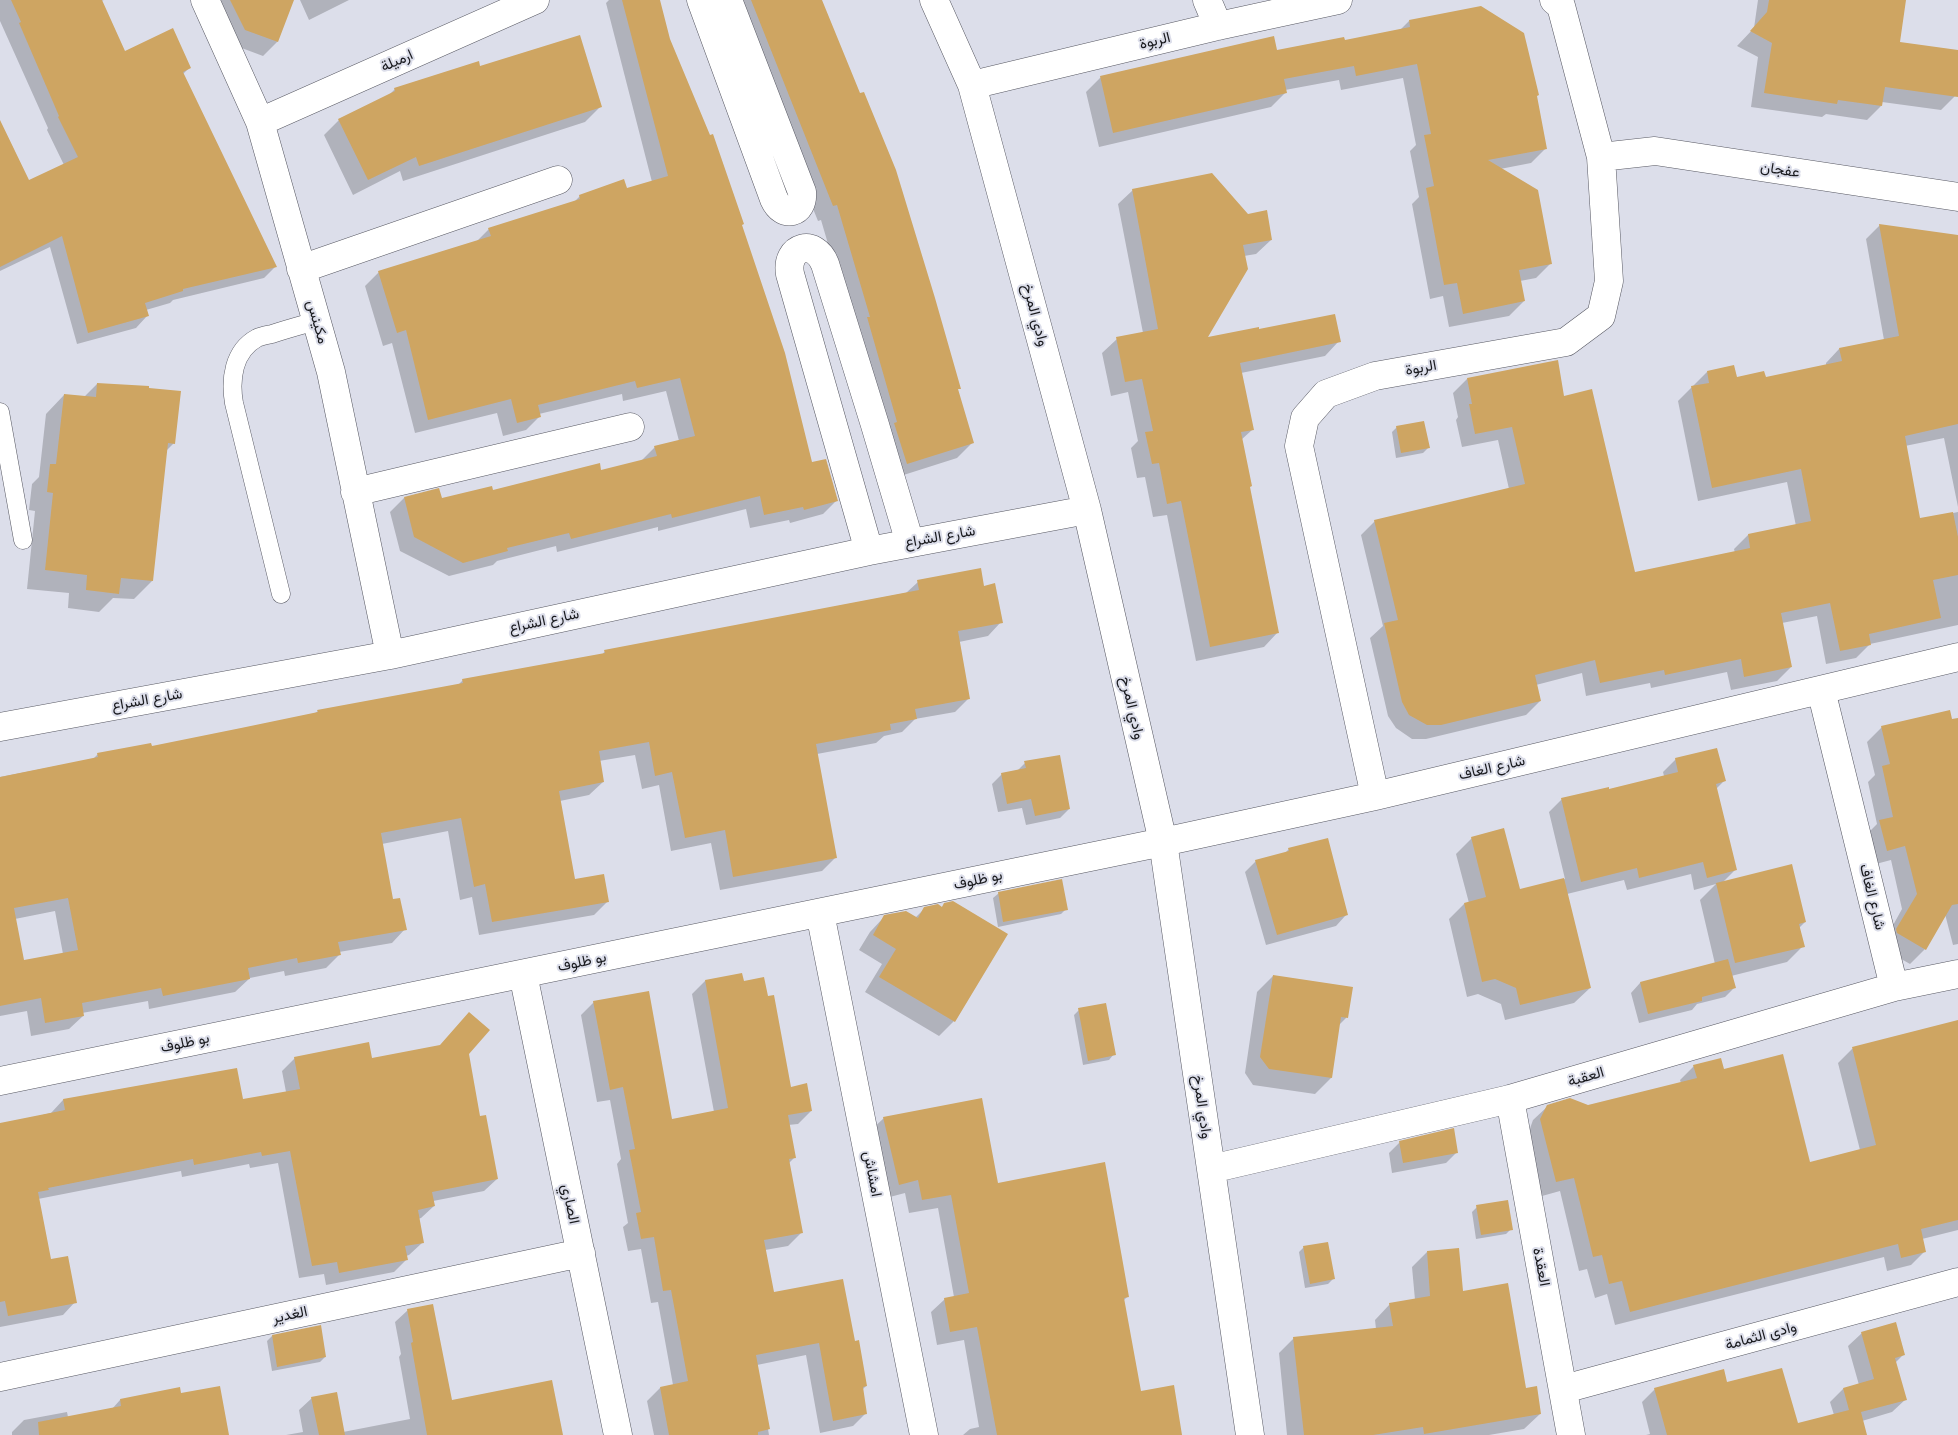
<!DOCTYPE html>
<html>
<head>
<meta charset="utf-8">
<style>
	body { margin:0 }
	canvas { display:block; background:#dcdeea }
</style>
</head>
<body>
<canvas width="1958" height="1435"></canvas>
<script>
const c = document.querySelector('canvas').getContext('2d');
c.lineJoin = 'round';
function paint(path, color) { c.fillStyle = color; c.fill(path, 'evenodd'); }
function trace(path, color, width, dash) { c.strokeStyle = color; c.lineWidth = width; c.lineCap = dash ? 'butt' : 'round'; c.setLineDash(dash || []); c.stroke(path); }
function write(font, color, halo, rows, align = 'center') {
  c.font = font + ' "PT Sans",Vazirmatn,sans-serif'; c.lineWidth = 4; c.setLineDash([]); c.textBaseline = 'middle'; c.strokeStyle = halo; c.fillStyle = color; for (const [text, x, y, turn = 0] of rows) {
    c.save(); c.translate(x, y); c.rotate((+turn || 0) * Math.PI / 180); c.textAlign = isNaN(turn) ? turn : align; if (halo) c.strokeText(text, 0, 0); c.fillText(text, 0, 0); c.restore();
  }
}
const shadow = new Path2D(`
	M 0,0 L 104,0 L 101,1 L 124,52 L 189,68 L 183,74 L 275,267 L 264,278 L 173,300 L 170,303 L 146,310 L 147,316 L 136,328 L 77,344 L 50,247 L 0,271 L 0,123 L 29,182 L 64,165 L 47,130 L 48,128 L 0,21 Z
	M 210,0 L 293,0 L 277,42 L 263,56 L 231,44 Z
	M 300,0 L 349,0 L 309,20 Z
	M 609,0 L 659,0 L 669,40 L 741,226 L 811,464 L 837,500 L 823,514 L 790,523 L 789,520 L 750,528 L 746,509 L 658,531 L 658,527 L 557,552 L 556,546 L 497,561 L 493,565 L 449,576 L 400,551 L 390,512 L 404,498 L 441,500 L 600,471 L 641,461 L 655,447 L 679,441 L 666,391 L 623,401 L 622,394 L 539,414 L 540,416 L 526,430 L 503,436 L 497,413 L 415,433 L 392,343 L 383,346 L 365,286 L 379,272 L 476,242 L 489,229 L 573,203 L 580,196 L 626,189 L 652,182 L 606,3 Z
	M 720,0 L 820,0 L 959,388 L 957,391 L 973,442 L 957,458 L 891,479 L 854,332 L 821,220 L 818,221 L 738,24 Z
	M 1758,0 L 1904,0 L 1898,43 L 1958,51 L 1958,77 L 1955,96 L 1941,110 L 1882,102 L 1881,106 L 1867,120 L 1826,114 L 1822,117 L 1751,107 L 1758,57 L 1737,46 L 1754,28 Z
	M 1409,21 L 1536,97 L 1546,148 L 1531,163 L 1500,169 L 1551,263 L 1536,278 L 1520,281 L 1524,301 L 1509,316 L 1449,327 L 1443,296 L 1430,299 L 1412,204 L 1419,197 L 1410,151 L 1416,145 L 1403,78 L 1341,90 L 1339,80 L 1285,90 L 1286,92 L 1271,107 L 1099,147 L 1086,92 L 1101,77 L 1344,41 L 1400,30 Z
	M 479,67 L 601,106 L 585,122 L 403,181 L 400,171 L 353,195 L 324,135 L 339,120 L 389,95 L 395,89 Z
	M 1133,190 L 1271,240 L 1256,254 L 1244,256 L 1206,338 L 1258,331 L 1339,341 L 1325,356 L 1241,373 L 1252,430 L 1241,440 L 1249,488 L 1278,632 L 1264,647 L 1196,661 L 1167,515 L 1153,517 L 1145,477 L 1137,478 L 1131,448 L 1138,441 L 1128,392 L 1111,396 L 1102,353 L 1117,339 L 1143,333 L 1118,204 Z
	M 1880,225 L 1958,236 L 1958,507 L 1944,438 L 1905,446 L 1919,520 L 1958,512 L 1958,625 L 1870,644 L 1856,658 L 1826,664 L 1817,616 L 1782,623 L 1791,667 L 1777,681 L 1731,690 L 1727,672 L 1651,688 L 1650,683 L 1586,696 L 1582,673 L 1536,685 L 1540,701 L 1526,715 L 1426,739 L 1412,739 L 1396,728 L 1388,716 L 1370,638 L 1383,626 L 1361,535 L 1375,521 L 1509,489 L 1498,440 L 1462,447 L 1456,420 L 1458,417 L 1453,393 L 1467,379 L 1563,397 L 1634,573 L 1735,553 L 1734,549 L 1748,535 L 1796,526 L 1787,482 L 1698,501 L 1678,401 L 1707,372 L 1736,378 L 1765,378 L 1826,366 L 1826,363 L 1839,349 L 1884,340 L 1866,239 Z
	M 97,384 L 174,443 L 166,451 L 152,581 L 134,599 L 113,598 L 99,612 L 68,608 L 69,593 L 27,589 L 35,511 L 29,510 L 32,484 L 39,477 L 46,414 L 64,395 L 84,397 Z
	M 1397,427 L 1428,448 L 1423,453 L 1396,458 L 1392,432 Z
	M 918,582 L 983,587 L 1001,622 L 988,636 L 959,642 L 969,698 L 955,712 L 915,719 L 902,732 L 884,736 L 876,743 L 817,754 L 836,857 L 822,871 L 720,890 L 711,843 L 671,851 L 659,785 L 642,789 L 635,755 L 599,761 L 603,782 L 589,795 L 560,801 L 574,881 L 608,901 L 594,915 L 479,935 L 472,897 L 460,900 L 448,831 L 382,844 L 392,900 L 405,929 L 392,943 L 339,952 L 339,955 L 326,968 L 285,976 L 284,971 L 250,978 L 235,992 L 149,1009 L 148,1001 L 82,1013 L 83,1016 L 69,1029 L 31,1036 L 27,1011 L 0,1016 L 0,777 L 93,759 L 98,754 L 151,747 L 314,714 L 318,711 L 458,685 L 463,680 L 602,655 L 605,651 L 906,593 ZM 55,911 L 63,954 L 23,961 L 15,919 Z
	M 1958,719 L 1958,944 L 1953,945 L 1945,914 L 1925,949 L 1910,964 L 1882,948 L 1882,945 L 1902,909 L 1891,860 L 1872,865 L 1865,836 L 1877,824 L 1868,782 L 1875,775 L 1867,742 L 1882,727 Z
	M 1676,759 L 1724,781 L 1716,789 L 1735,870 L 1722,883 L 1805,922 L 1799,928 L 1803,946 L 1787,962 L 1731,976 L 1734,988 L 1725,997 L 1697,1004 L 1692,1010 L 1639,1023 L 1631,993 L 1640,983 L 1715,964 L 1700,900 L 1716,884 L 1694,890 L 1691,874 L 1627,890 L 1624,880 L 1567,894 L 1590,988 L 1574,1003 L 1505,1020 L 1501,1004 L 1478,994 L 1467,997 L 1449,919 L 1464,904 L 1469,903 L 1456,854 L 1472,838 L 1519,890 L 1565,879 L 1549,812 L 1562,799 L 1609,790 L 1664,776 L 1663,772 Z
	M 1025,763 L 1069,809 L 1060,818 L 1026,825 L 1022,808 L 998,812 L 992,784 L 1002,774 L 1016,772 Z
	M 1289,849 L 1346,915 L 1336,926 L 1266,945 L 1245,872 L 1256,861 L 1285,853 Z
	M 999,893 L 1066,909 L 1061,914 L 998,927 L 993,898 Z
	M 945,904 L 954,1021 L 939,1036 L 865,992 L 882,964 L 859,950 L 870,932 L 885,916 L 915,918 L 925,908 L 941,908 Z
	M 1273,976 L 1351,988 L 1346,1018 L 1338,1026 L 1331,1078 L 1315,1094 L 1253,1085 L 1245,1073 L 1257,992 Z
	M 705,981 L 743,983 L 790,1088 L 811,1111 L 798,1124 L 788,1125 L 795,1157 L 788,1164 L 801,1233 L 788,1246 L 765,1250 L 773,1294 L 854,1343 L 866,1386 L 862,1390 L 866,1413 L 853,1426 L 820,1433 L 806,1355 L 757,1365 L 769,1435 L 654,1435 L 647,1401 L 660,1388 L 673,1385 L 658,1302 L 651,1303 L 641,1249 L 628,1251 L 623,1227 L 628,1223 L 617,1164 L 621,1159 L 610,1100 L 597,1102 L 581,1015 L 594,1002 L 671,1121 L 714,1112 L 692,994 Z
	M 1079,1010 L 1114,1054 L 1109,1060 L 1083,1065 L 1074,1015 Z
	M 469,1014 L 467,1054 L 479,1118 L 497,1179 L 484,1191 L 433,1201 L 434,1206 L 421,1218 L 418,1219 L 422,1243 L 409,1255 L 406,1256 L 406,1260 L 394,1272 L 326,1285 L 324,1274 L 299,1278 L 278,1163 L 250,1168 L 249,1164 L 182,1177 L 181,1171 L 38,1199 L 50,1260 L 75,1302 L 63,1315 L 0,1327 L 0,1125 L 51,1113 L 63,1100 L 242,1101 L 286,1092 L 282,1071 L 295,1058 L 371,1059 L 440,1046 Z
	M 1958,1022 L 1958,1230 L 1922,1239 L 1925,1251 L 1911,1265 L 1887,1271 L 1884,1257 L 1615,1325 L 1607,1294 L 1595,1298 L 1587,1269 L 1579,1271 L 1560,1191 L 1542,1196 L 1527,1137 L 1533,1120 L 1548,1106 L 1588,1107 L 1681,1083 L 1680,1080 L 1694,1066 L 1723,1071 L 1809,1163 L 1860,1150 L 1838,1063 L 1852,1049 Z
	M 884,1118 L 997,1184 L 1128,1296 L 1123,1301 L 1140,1393 L 1180,1435 L 963,1435 L 970,1429 L 979,1427 L 964,1340 L 937,1345 L 931,1312 L 945,1299 L 954,1297 L 938,1208 L 909,1213 L 905,1193 L 886,1198 L 870,1131 Z
	M 1400,1142 L 1457,1152 L 1446,1163 L 1392,1173 L 1389,1153 Z
	M 1477,1207 L 1511,1229 L 1506,1234 L 1476,1239 L 1472,1212 Z
	M 1304,1247 L 1333,1279 L 1328,1284 L 1305,1288 L 1299,1252 Z
	M 1427,1252 L 1462,1292 L 1540,1414 L 1524,1429 L 1489,1435 L 1287,1435 L 1279,1353 L 1294,1338 L 1376,1329 L 1375,1320 L 1390,1304 L 1415,1300 L 1412,1267 Z
	M 408,1310 L 452,1401 L 561,1435 L 286,1435 L 303,1432 L 299,1410 L 312,1398 L 343,1432 L 410,1419 L 399,1357 L 401,1354 L 395,1322 Z
	M 320,1327 L 325,1357 L 320,1362 L 272,1371 L 267,1341 L 272,1336 Z
	M 1862,1333 L 1903,1355 L 1895,1363 L 1906,1399 L 1892,1412 L 1862,1421 L 1866,1435 L 1646,1435 L 1650,1434 L 1642,1402 L 1655,1389 L 1727,1384 L 1797,1424 L 1834,1415 L 1830,1402 L 1843,1389 L 1859,1385 L 1848,1346 Z
	M 180,1395 L 228,1435 L 12,1435 L 12,1432 L 24,1420 L 67,1412 L 68,1417 L 112,1409 L 120,1400 Z`);
const building = new Path2D(`
	M 11,0 L 102,0 L 125,51 L 173,28 L 191,68 L 183,72 L 277,267 L 183,289 L 183,291 L 145,303 L 149,316 L 88,333 L 62,236 L 0,267 L 0,120 L 29,180 L 78,157 L 58,117 L 59,116 L 19,23 L 21,22 Z
	M 230,0 L 294,0 L 278,42 L 245,30 Z
	M 622,0 L 660,0 L 670,39 L 710,135 L 713,134 L 744,224 L 742,225 L 785,353 L 812,462 L 826,459 L 838,501 L 804,510 L 803,507 L 764,515 L 760,496 L 672,518 L 671,514 L 571,539 L 569,533 L 507,548 L 508,551 L 463,563 L 414,537 L 404,497 L 439,488 L 442,498 L 492,486 L 493,490 L 600,463 L 601,470 L 657,456 L 654,446 L 695,436 L 680,378 L 637,388 L 635,381 L 538,405 L 541,417 L 517,423 L 511,399 L 428,420 L 406,330 L 397,333 L 378,271 L 491,236 L 488,228 L 580,199 L 579,195 L 624,179 L 627,188 L 668,176 Z
	M 751,0 L 822,0 L 860,93 L 864,92 L 896,170 L 935,298 L 961,389 L 958,389 L 974,443 L 907,464 L 894,423 L 897,422 L 867,317 L 870,317 L 837,205 L 833,206 Z
	M 1769,0 L 1906,0 L 1900,42 L 1958,50 L 1958,97 L 1885,87 L 1882,106 L 1838,100 L 1837,104 L 1764,93 L 1772,43 L 1750,31 L 1767,12 Z
	M 1481,6 L 1524,33 L 1539,95 L 1537,96 L 1547,149 L 1488,160 L 1538,190 L 1552,264 L 1519,270 L 1525,301 L 1463,314 L 1457,283 L 1444,285 L 1426,188 L 1434,186 L 1424,135 L 1431,134 L 1417,64 L 1356,76 L 1354,66 L 1284,79 L 1287,93 L 1113,133 L 1100,76 L 1274,36 L 1277,50 L 1344,37 L 1345,40 L 1410,27 L 1409,20 Z
	M 580,35 L 602,107 L 419,166 L 416,157 L 368,180 L 338,119 L 395,91 L 394,88 L 479,61 L 480,66 Z
	M 1212,173 L 1248,214 L 1267,210 L 1272,240 L 1243,245 L 1248,269 L 1208,337 L 1259,327 L 1259,329 L 1335,314 L 1341,342 L 1240,363 L 1254,430 L 1241,432 L 1252,486 L 1250,487 L 1279,633 L 1210,647 L 1181,501 L 1167,504 L 1159,463 L 1152,464 L 1145,432 L 1153,431 L 1142,379 L 1125,382 L 1116,337 L 1158,329 L 1132,189 Z
	M 1879,224 L 1958,235 L 1958,424 L 1905,436 L 1920,518 L 1953,512 L 1958,537 L 1958,575 L 1933,580 L 1941,618 L 1869,634 L 1871,645 L 1840,651 L 1830,603 L 1781,613 L 1792,667 L 1744,677 L 1741,659 L 1665,675 L 1664,670 L 1600,683 L 1595,660 L 1535,675 L 1541,701 L 1441,725 L 1427,725 L 1409,715 L 1402,702 L 1384,623 L 1398,620 L 1374,520 L 1525,484 L 1512,427 L 1475,434 L 1469,404 L 1472,404 L 1467,378 L 1558,360 L 1564,396 L 1592,389 L 1635,572 L 1750,548 L 1748,534 L 1811,521 L 1801,469 L 1712,488 L 1691,386 L 1709,383 L 1707,371 L 1734,365 L 1737,377 L 1764,371 L 1766,377 L 1842,361 L 1839,348 L 1899,336 Z
	M 97,383 L 149,386 L 149,388 L 181,391 L 175,444 L 168,443 L 153,581 L 121,578 L 119,594 L 86,590 L 87,575 L 45,570 L 53,493 L 47,492 L 50,464 L 56,464 L 64,394 L 96,397 Z
	M 1424,421 L 1430,448 L 1401,453 L 1396,426 Z
	M 981,568 L 984,586 L 995,583 L 1003,623 L 958,631 L 970,699 L 915,709 L 917,719 L 890,724 L 891,730 L 816,744 L 837,858 L 733,877 L 725,830 L 685,838 L 672,772 L 655,776 L 649,742 L 599,751 L 604,782 L 559,791 L 575,879 L 604,874 L 609,902 L 492,922 L 485,884 L 474,887 L 461,818 L 381,833 L 393,899 L 400,898 L 407,930 L 338,942 L 341,955 L 298,963 L 297,958 L 248,968 L 250,979 L 163,996 L 161,988 L 82,1003 L 84,1016 L 45,1023 L 41,998 L 0,1006 L 0,777 L 98,757 L 97,753 L 151,743 L 152,746 L 241,728 L 318,712 L 317,710 L 463,683 L 462,679 L 605,653 L 604,650 L 919,590 L 917,580 ZM 68,898 L 78,950 L 24,960 L 14,908 Z
	M 1950,710 L 1952,719 L 1958,718 L 1958,904 L 1952,905 L 1926,950 L 1897,933 L 1896,929 L 1917,894 L 1905,846 L 1887,851 L 1879,820 L 1893,817 L 1882,766 L 1890,764 L 1881,726 Z
	M 1717,748 L 1726,781 L 1716,784 L 1737,870 L 1707,878 L 1703,862 L 1639,878 L 1637,868 L 1581,882 L 1561,798 L 1609,787 L 1609,789 L 1678,772 L 1675,758 Z
	M 1060,755 L 1070,809 L 1035,816 L 1031,799 L 1007,804 L 1001,773 L 1026,768 L 1024,761 Z
	M 1504,828 L 1520,889 L 1564,878 L 1591,988 L 1520,1005 L 1516,988 L 1495,979 L 1482,982 L 1464,903 L 1486,897 L 1471,837 Z
	M 1328,838 L 1348,915 L 1277,935 L 1255,860 L 1289,851 L 1288,848 Z
	M 1792,864 L 1806,922 L 1799,924 L 1805,947 L 1735,963 L 1716,883 Z
	M 1062,879 L 1068,910 L 1003,922 L 998,892 Z
	M 953,901 L 1008,934 L 955,1022 L 879,977 L 896,949 L 873,935 L 884,915 L 906,911 L 918,918 L 924,907 L 938,904 L 942,907 L 944,903 Z
	M 1728,959 L 1736,988 L 1702,997 L 1702,1001 L 1648,1014 L 1640,982 Z
	M 742,973 L 744,981 L 764,977 L 768,996 L 774,995 L 791,1087 L 807,1083 L 812,1111 L 788,1115 L 796,1158 L 789,1159 L 803,1233 L 764,1240 L 774,1292 L 843,1279 L 855,1341 L 859,1340 L 867,1386 L 863,1387 L 867,1414 L 833,1421 L 819,1343 L 756,1355 L 770,1429 L 758,1432 L 758,1435 L 669,1435 L 660,1387 L 688,1381 L 671,1290 L 663,1291 L 654,1237 L 641,1239 L 636,1213 L 641,1212 L 629,1150 L 635,1149 L 623,1087 L 610,1090 L 593,1001 L 649,991 L 672,1119 L 728,1108 L 705,980 Z
	M 1273,975 L 1353,987 L 1348,1018 L 1341,1017 L 1332,1078 L 1269,1069 L 1260,1057 Z
	M 1106,1003 L 1116,1055 L 1088,1061 L 1078,1008 Z
	M 469,1012 L 490,1030 L 469,1054 L 480,1116 L 486,1115 L 498,1179 L 432,1192 L 435,1206 L 418,1210 L 424,1243 L 405,1246 L 408,1260 L 339,1273 L 337,1262 L 312,1266 L 290,1151 L 262,1156 L 261,1152 L 194,1165 L 193,1159 L 48,1188 L 49,1190 L 38,1192 L 51,1259 L 68,1256 L 77,1303 L 8,1316 L 5,1301 L 0,1302 L 0,1123 L 65,1110 L 63,1099 L 237,1068 L 243,1099 L 300,1089 L 294,1057 L 369,1042 L 372,1058 L 440,1045 Z
	M 1958,1020 L 1958,1220 L 1921,1229 L 1926,1252 L 1901,1258 L 1898,1244 L 1630,1312 L 1622,1281 L 1609,1284 L 1602,1255 L 1593,1257 L 1574,1178 L 1556,1182 L 1540,1119 L 1547,1105 L 1570,1098 L 1588,1105 L 1697,1078 L 1693,1065 L 1721,1058 L 1724,1069 L 1783,1054 L 1810,1162 L 1876,1145 L 1852,1047 Z
	M 982,1098 L 998,1183 L 1105,1162 L 1129,1297 L 1124,1298 L 1141,1391 L 1174,1385 L 1182,1435 L 997,1435 L 977,1327 L 950,1332 L 944,1298 L 969,1293 L 951,1195 L 922,1200 L 918,1180 L 899,1185 L 883,1117 Z
	M 1454,1128 L 1458,1153 L 1403,1163 L 1399,1141 Z
	M 1508,1200 L 1513,1230 L 1481,1235 L 1476,1205 Z
	M 1328,1242 L 1335,1279 L 1310,1284 L 1303,1246 Z
	M 1459,1248 L 1463,1291 L 1508,1283 L 1526,1388 L 1537,1386 L 1541,1414 L 1424,1434 L 1423,1427 L 1373,1435 L 1304,1435 L 1293,1337 L 1393,1326 L 1389,1303 L 1430,1296 L 1427,1251 Z
	M 433,1304 L 452,1400 L 552,1380 L 563,1435 L 427,1435 L 411,1343 L 413,1342 L 407,1309 Z
	M 1896,1322 L 1905,1355 L 1895,1358 L 1907,1400 L 1861,1412 L 1867,1435 L 1667,1435 L 1654,1388 L 1724,1369 L 1727,1382 L 1782,1368 L 1798,1423 L 1849,1410 L 1843,1388 L 1874,1379 L 1861,1332 Z
	M 321,1325 L 326,1357 L 277,1367 L 272,1335 Z
	M 220,1386 L 229,1435 L 39,1435 L 38,1422 L 121,1406 L 120,1399 L 180,1387 L 181,1393 Z
	M 337,1392 L 345,1435 L 319,1435 L 311,1397 Z`);
const service = new Path2D(`
	M 0,412 L 23,540
	M 281,594 L 234,403 C 230,380 233,351 257,338 C 261,336 267,335 272,334 C 287,329 302,325 316,321`);
const minor = new Path2D(`
	M 205,0 L 260,122 L 331,372 L 390,655
	M 701,0 L 774,199 C 783,219 804,214 802,192 L 728,0
	M 934,0 L 972,85 L 1087,510 L 1163,842 L 1250,1435
	M 1207,0 L 1218,26
	M 972,85 L 1218,26 L 1338,0
	M 260,122 L 535,0
	M 1601,157 L 1655,151 L 1958,197
	M 301,269 L 558,180
	M 355,492 L 630,427
	M 869,551 L 790,274 C 785,246 815,238 825,264 L 875,425 L 910,543
	M 1821,690 L 1894,987
	M 0,727 L 390,655 L 869,551 L 1087,510
	M 1375,796 L 1299,446 L 1305,418 L 1326,394 L 1375,376 L 1566,342 L 1601,316 L 1609,281 L 1601,157 L 1561,6 L 1554,0
	M 820,913 L 924,1435
	M 523,974 L 618,1435
	M 0,1081 L 1163,842 L 1375,796 L 1958,657
	M 1510,1099 L 1571,1435
	M 1211,1169 L 1510,1099 L 1894,987 L 1958,974
	M 0,1377 L 581,1253
	M 1564,1389 L 1958,1282`);
const streetNames = [
	["الربوة",1155,41,-14],
	["ارميلة",397,61,-24],
	["عفجان",1780,170,9],
	["وادي المرخ",1035,315,75],
	["مكينس",317,322,74],
	["الربوة",1421,368,-10],
	["شارع الشراع",940,537,-10],
	["شارع الشراع",544,621,-12],
	["شارع الشراع",147,700,-10],
	["وادي المرخ",1132,708,77],
	["شارع الغاف",1492,768,-13],
	["بو ظلوف",978,880,-12],
	["شارع الغاف",1872,897,76],
	["بو ظلوف",582,962,-12],
	["بو ظلوف",185,1043,-12],
	["العقبة",1586,1077,-16],
	["وادي المرخ",1202,1107,82],
	["امشاش",872,1174,79],
	["الصاري",570,1204,78],
	["العقدة",1541,1267,79],
	["الغدير",290,1315,-12],
	["وادى الثمامة",1761,1336,-15]
];
paint(shadow, '#0003');
paint(building, '#cea562');
trace(service, '#585963', 19);
trace(minor, '#585963', 29);
trace(service, '#fff', 18);
trace(minor, '#fff', 28);
write('15px', '#191a1e', '#dcdeea', streetNames);
</script>
</body>
</html>
